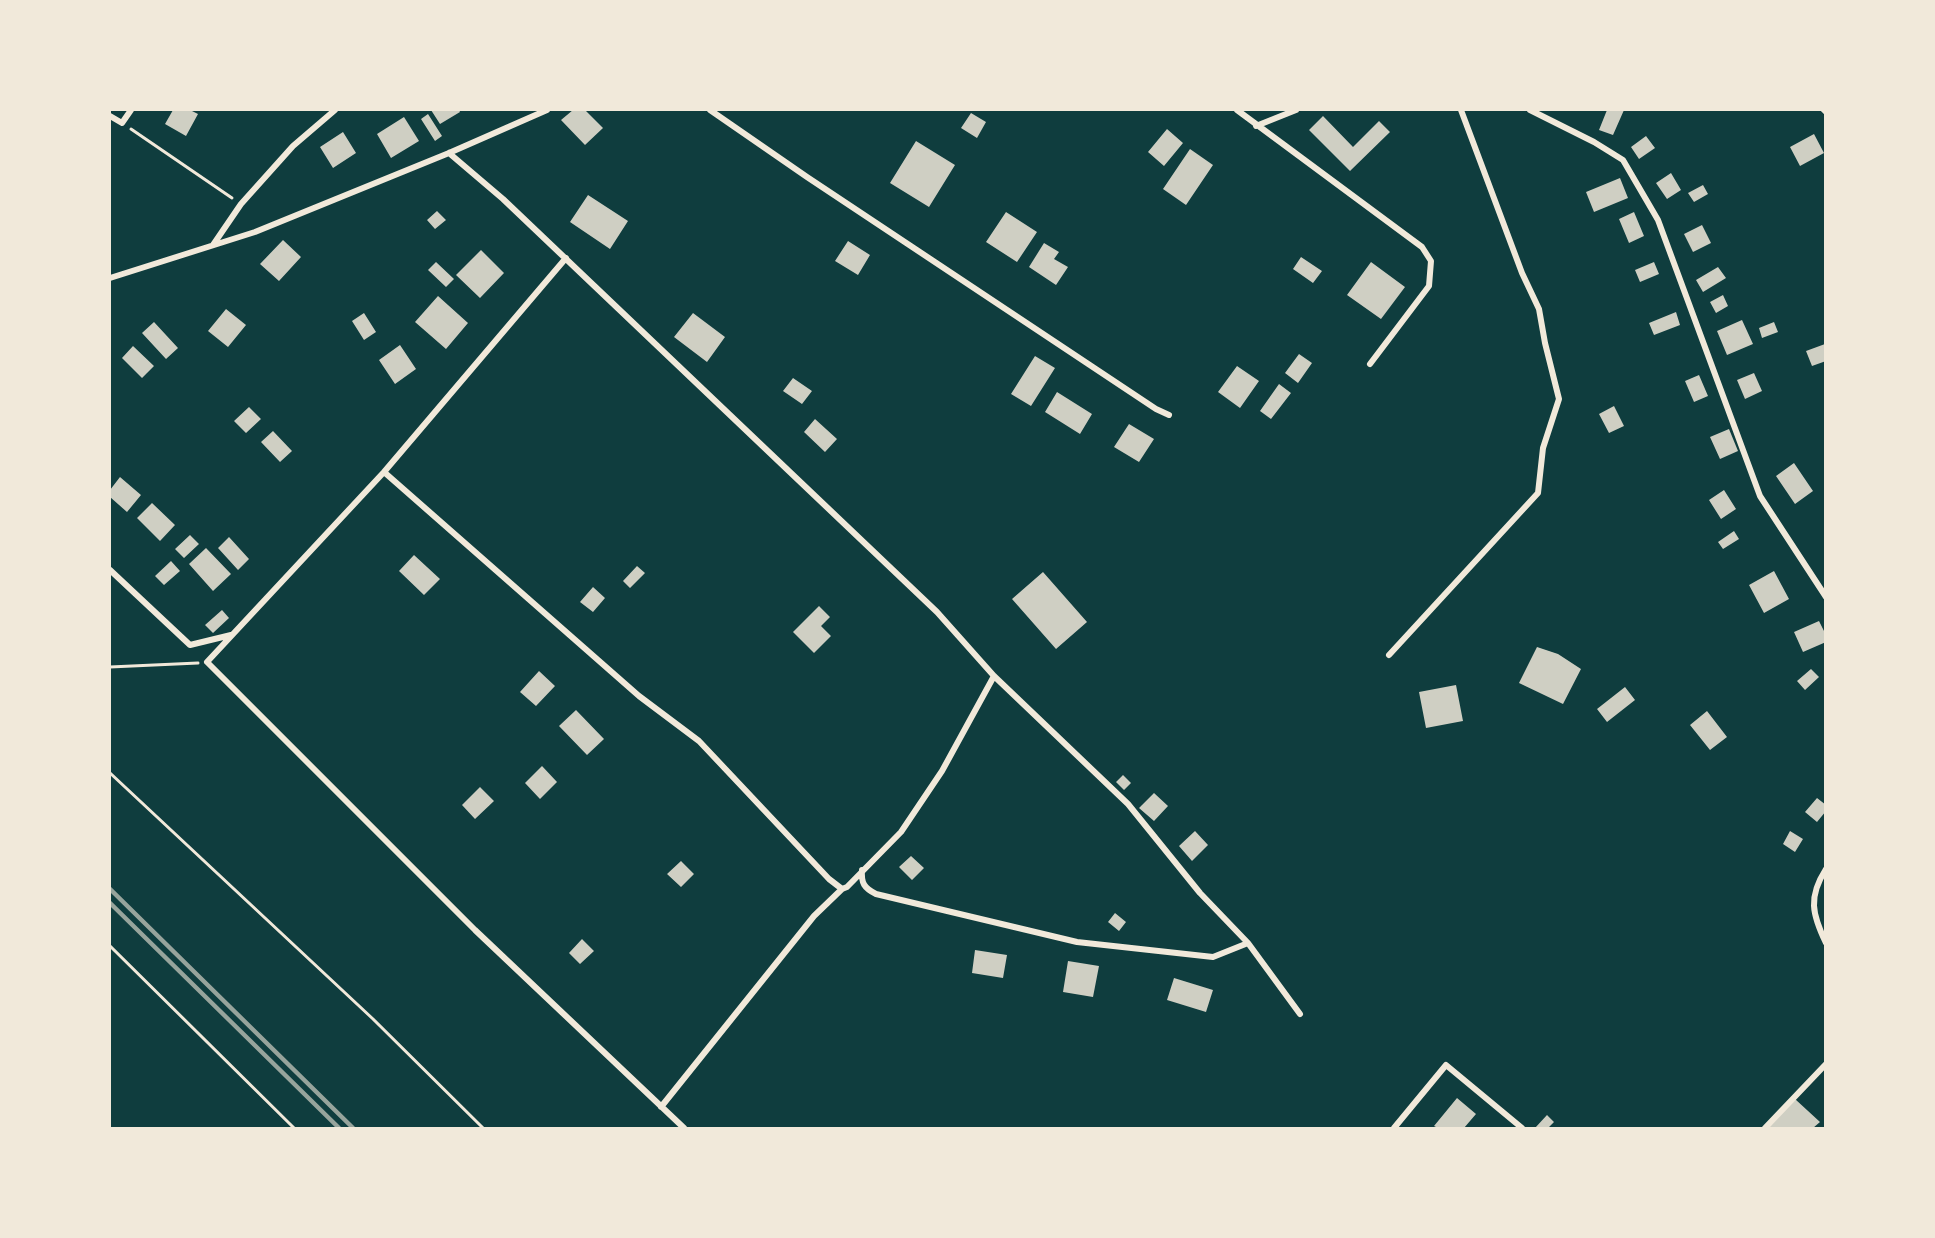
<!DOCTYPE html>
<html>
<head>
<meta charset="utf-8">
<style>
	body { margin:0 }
	#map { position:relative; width:1935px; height:1238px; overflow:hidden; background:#0f3d3e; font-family:Rubik,sans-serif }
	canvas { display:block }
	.frame { position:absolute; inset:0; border:111px solid #f1e9da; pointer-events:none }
</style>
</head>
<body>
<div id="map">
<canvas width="1935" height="1238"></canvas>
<div class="frame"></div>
</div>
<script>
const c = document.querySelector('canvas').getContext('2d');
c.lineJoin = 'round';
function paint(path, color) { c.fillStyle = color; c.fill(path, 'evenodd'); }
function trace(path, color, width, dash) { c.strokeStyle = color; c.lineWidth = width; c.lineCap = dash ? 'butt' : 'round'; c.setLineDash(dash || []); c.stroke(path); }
const building = new Path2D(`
	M 173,110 L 190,110 L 198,114 L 186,136 L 165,124 Z
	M 431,110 L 459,110 L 460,112 L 440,124 Z
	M 573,110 L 585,110 L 603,128 L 585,145 L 561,120 Z
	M 1607,110 L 1624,110 L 1613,135 L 1599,130 Z
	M 971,113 L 986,122 L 977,138 L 961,128 Z
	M 428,114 L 442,136 L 435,141 L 421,119 Z
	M 1323,116 L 1353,147 L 1379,121 L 1390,132 L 1350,171 L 1309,130 Z
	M 404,117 L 419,141 L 391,158 L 377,134 Z
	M 1167,129 L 1183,143 L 1164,166 L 1148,152 Z
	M 343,132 L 356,153 L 333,168 L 320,147 Z
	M 1814,134 L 1824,153 L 1800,166 L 1790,147 Z
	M 1646,136 L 1655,148 L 1639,159 L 1631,147 Z
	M 916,141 L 955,165 L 929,207 L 890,183 Z
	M 1190,149 L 1213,165 L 1186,205 L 1163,189 Z
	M 1671,173 L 1681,190 L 1667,199 L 1656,183 Z
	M 1620,178 L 1628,198 L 1594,212 L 1586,192 Z
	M 1703,185 L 1708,194 L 1694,202 L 1688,193 Z
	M 588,195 L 628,221 L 610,249 L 570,222 Z
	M 437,211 L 446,220 L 435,229 L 427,220 Z
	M 1006,212 L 1037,232 L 1017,262 L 986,242 Z
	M 1634,212 L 1644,236 L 1629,243 L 1619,219 Z
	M 1702,225 L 1711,243 L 1693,252 L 1684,234 Z
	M 283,240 L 301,257 L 279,281 L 260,264 Z
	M 848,241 L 870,255 L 858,275 L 835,261 Z
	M 1044,243 L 1059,252 L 1054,259 L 1068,267 L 1056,285 L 1029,267 Z
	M 481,250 L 504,273 L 480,298 L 456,275 Z
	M 1301,257 L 1322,271 L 1313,283 L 1293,269 Z
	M 436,262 L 454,279 L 446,287 L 428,270 Z
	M 1371,262 L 1405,287 L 1381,319 L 1347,295 Z
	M 1654,262 L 1659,274 L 1640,282 L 1635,270 Z
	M 1718,267 L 1726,278 L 1703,292 L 1696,280 Z
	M 1723,295 L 1728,306 L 1716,313 L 1710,302 Z
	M 438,296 L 468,323 L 446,349 L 415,322 Z
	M 226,309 L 246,325 L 228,347 L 208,331 Z
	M 1676,312 L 1680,325 L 1654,335 L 1649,323 Z
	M 364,313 L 376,332 L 364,340 L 352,321 Z
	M 693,313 L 725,337 L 707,362 L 674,337 Z
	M 1742,320 L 1753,344 L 1727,355 L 1717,331 Z
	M 154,322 L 178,348 L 166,359 L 142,333 Z
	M 1774,322 L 1778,332 L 1762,338 L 1759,328 Z
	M 1825,344 L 1826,361 L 1812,366 L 1806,351 Z
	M 400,345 L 416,369 L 395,384 L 379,360 Z
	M 133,346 L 154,366 L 142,378 L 122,358 Z
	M 1299,354 L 1312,363 L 1298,383 L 1285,373 Z
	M 1035,356 L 1055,368 L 1031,406 L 1011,394 Z
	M 1237,366 L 1259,381 L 1240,408 L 1218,392 Z
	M 1754,373 L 1762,391 L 1745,399 L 1737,380 Z
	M 1699,375 L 1708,396 L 1694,402 L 1685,381 Z
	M 793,378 L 812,391 L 802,404 L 783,391 Z
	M 1279,384 L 1291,393 L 1271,419 L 1260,411 Z
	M 1057,392 L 1092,414 L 1080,434 L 1045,412 Z
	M 1614,406 L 1624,426 L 1609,433 L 1599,414 Z
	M 249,407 L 261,419 L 246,433 L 234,421 Z
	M 815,419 L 837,439 L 825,452 L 804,432 Z
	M 1129,424 L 1154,439 L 1139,462 L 1114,447 Z
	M 1729,429 L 1738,451 L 1720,459 L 1710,437 Z
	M 273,431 L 292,451 L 280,462 L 261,442 Z
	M 1794,463 L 1813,491 L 1795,504 L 1776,476 Z
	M 120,477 L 141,495 L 127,512 L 110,497 L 110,490 Z
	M 1724,490 L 1736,509 L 1721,519 L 1709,500 Z
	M 152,503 L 175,525 L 160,541 L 137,518 Z
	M 1734,531 L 1739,539 L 1723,549 L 1718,542 Z
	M 190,535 L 199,544 L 184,558 L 175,549 Z
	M 229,537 L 249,559 L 238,570 L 218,548 Z
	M 206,548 L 231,574 L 213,591 L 189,564 Z
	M 414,555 L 440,579 L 424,595 L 399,571 Z
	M 171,561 L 180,571 L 164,585 L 155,576 Z
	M 637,566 L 645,573 L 630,588 L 623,581 Z
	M 1774,571 L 1789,599 L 1764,613 L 1749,585 Z
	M 1043,572 L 1087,622 L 1056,649 L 1012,599 Z
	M 593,587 L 605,598 L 593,612 L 580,602 Z
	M 819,606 L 830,617 L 821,626 L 831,636 L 814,653 L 793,632 Z
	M 222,610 L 229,618 L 213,633 L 205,625 Z
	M 1819,621 L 1826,635 L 1826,642 L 1803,652 L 1794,632 Z
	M 1537,647 L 1558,654 L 1581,669 L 1563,704 L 1519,683 Z
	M 1811,669 L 1819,677 L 1805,690 L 1797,681 Z
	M 539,671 L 555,686 L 536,706 L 520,692 Z
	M 1456,685 L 1463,721 L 1426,728 L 1419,692 Z
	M 1625,687 L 1635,700 L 1607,722 L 1597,709 Z
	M 576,710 L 604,739 L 587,755 L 559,726 Z
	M 1707,711 L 1727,737 L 1710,750 L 1690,725 Z
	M 542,766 L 557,782 L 540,799 L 525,783 Z
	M 1123,775 L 1131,783 L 1124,790 L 1116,782 Z
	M 480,787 L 494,801 L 475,819 L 462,805 Z
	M 1154,793 L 1168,806 L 1154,821 L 1139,808 Z
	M 1817,798 L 1826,805 L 1826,811 L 1817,822 L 1805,812 Z
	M 1195,831 L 1208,845 L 1192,861 L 1179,846 Z
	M 1790,831 L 1803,839 L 1795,852 L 1783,844 Z
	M 911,856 L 924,868 L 912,880 L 899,867 Z
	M 681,861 L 694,874 L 681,887 L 667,874 Z
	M 1115,913 L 1126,922 L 1119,931 L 1108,922 Z
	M 582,939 L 594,951 L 580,964 L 569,953 Z
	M 975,950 L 1007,955 L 1003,978 L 972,973 Z
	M 1068,961 L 1099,966 L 1093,997 L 1063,992 Z
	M 1174,978 L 1213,990 L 1206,1012 L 1167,1000 Z
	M 1457,1098 L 1476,1114 L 1464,1128 L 1438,1128 L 1434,1126 Z
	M 1795,1099 L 1820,1122 L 1813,1128 L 1770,1128 L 1769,1127 Z
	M 1547,1115 L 1554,1122 L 1548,1128 L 1535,1128 Z`);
const path = new Path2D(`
	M 131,129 L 232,198
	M 110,667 L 198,663
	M 110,773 L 373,1019 L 483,1128
	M 110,946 L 294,1128`);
const minor = new Path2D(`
	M 710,110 L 807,177 L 1156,409 L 1169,415
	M 1237,110 L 1422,247 L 1431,261 L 1429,286 L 1370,364
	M 1530,110 L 1594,142 L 1623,160 L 1658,220 L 1760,496 L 1826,597
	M 1824,110 L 1826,112
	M 110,116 L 122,123 L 131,110
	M 1256,126 L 1296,110
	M 449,153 L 503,199 L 937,612 L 994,676 L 1128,804 L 1200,893 L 1248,943 L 1300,1014
	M 213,245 L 241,204 L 293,146 L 335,110
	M 566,258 L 384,472 L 207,662 L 475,930 L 684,1128
	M 110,278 L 255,232 L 449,153 L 547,110
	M 384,472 L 639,696 L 699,741 L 829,879 L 842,889
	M 110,570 L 190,645 L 231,635
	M 1389,655 L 1538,493 L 1543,448 L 1559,399 L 1545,343 L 1539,309 L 1522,273 L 1461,110
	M 1826,869 C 1808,897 1812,914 1826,943
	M 862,870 C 861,883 864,888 876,894 L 1077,942 L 1213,957 L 1248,943
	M 661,1107 L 814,916 L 842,889 L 847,887 L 901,832 L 942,771 L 994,676
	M 1394,1128 L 1446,1065 L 1522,1128
	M 1765,1128 L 1826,1064`);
const rail = new Path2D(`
	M 110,889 L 353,1128
	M 110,903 L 339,1128`);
paint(building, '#cfcfc3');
trace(path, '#f1e9da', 3);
trace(minor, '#f1e9da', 6);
trace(rail, '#97a49c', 4.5);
</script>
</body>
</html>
